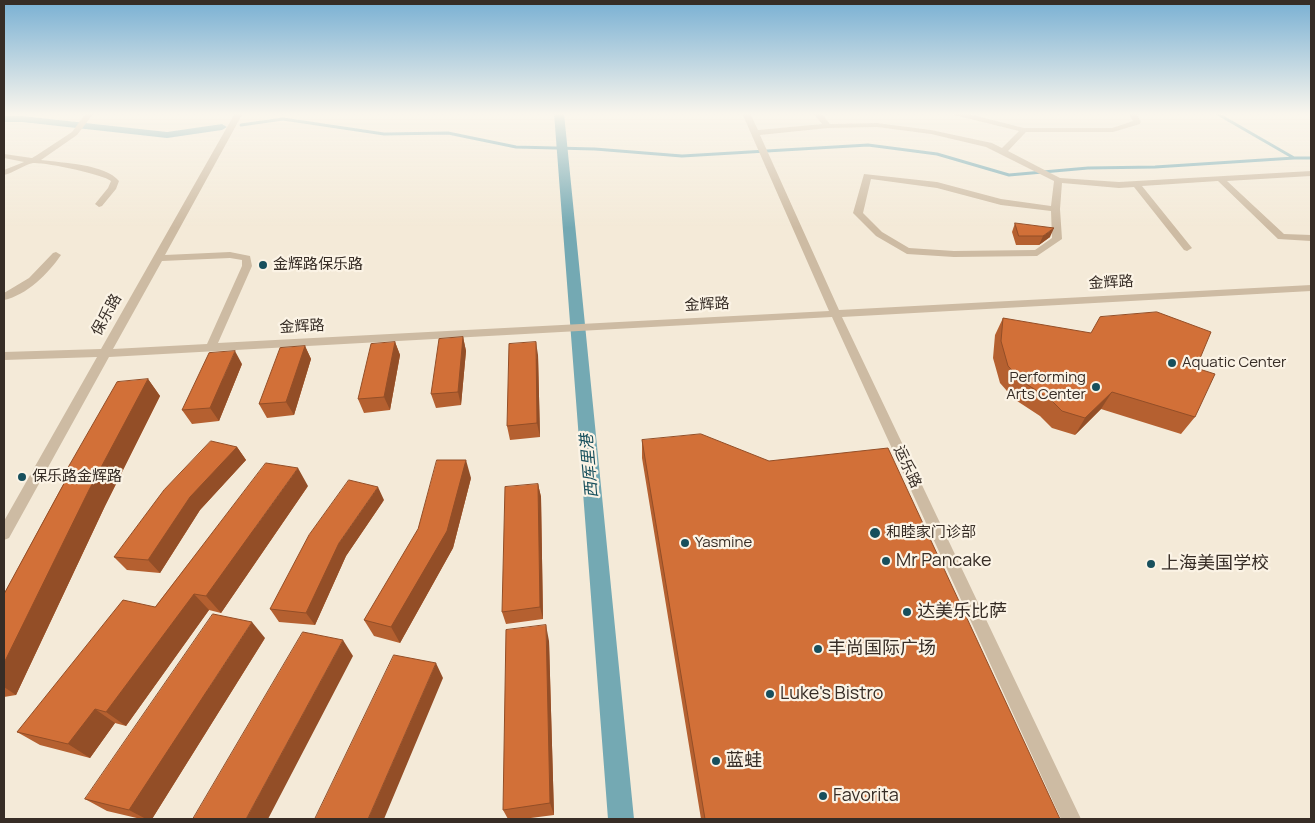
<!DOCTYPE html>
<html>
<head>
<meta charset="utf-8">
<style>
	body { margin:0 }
	#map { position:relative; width:1315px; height:823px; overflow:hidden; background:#f4ead8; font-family:Manrope,sans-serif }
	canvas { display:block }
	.frame { position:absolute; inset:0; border:5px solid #372d26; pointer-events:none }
</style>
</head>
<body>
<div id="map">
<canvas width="1315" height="823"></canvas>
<div class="frame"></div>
</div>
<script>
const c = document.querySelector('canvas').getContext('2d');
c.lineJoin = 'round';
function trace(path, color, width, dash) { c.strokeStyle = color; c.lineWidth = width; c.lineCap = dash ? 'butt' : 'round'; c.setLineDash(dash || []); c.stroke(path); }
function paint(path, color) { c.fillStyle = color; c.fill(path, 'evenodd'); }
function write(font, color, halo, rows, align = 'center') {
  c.font = font + ' Manrope,"Noto Sans SC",sans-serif'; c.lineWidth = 4.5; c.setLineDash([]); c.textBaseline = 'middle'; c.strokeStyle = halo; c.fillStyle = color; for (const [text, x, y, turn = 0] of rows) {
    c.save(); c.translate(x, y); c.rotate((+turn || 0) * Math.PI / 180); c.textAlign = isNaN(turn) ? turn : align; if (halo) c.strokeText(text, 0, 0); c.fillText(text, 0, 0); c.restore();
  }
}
const stream = new Path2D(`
	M 241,125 L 283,119 L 384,134 L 448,133 L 516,147 L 595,149 L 682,156 L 868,145 L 937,154 L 1009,175 L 1088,168 L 1155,167 L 1294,158 L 1216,113
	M 1294,158 L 1311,158`);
const canal = new Path2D(`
	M 554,113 L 564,113 L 634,819 L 608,819 Z
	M 4,116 L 22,116 L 167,132 L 222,124 L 227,127 L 222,130 L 167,138 L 22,122 L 4,122 Z`);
const minor = new Path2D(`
	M 86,113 L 94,113 L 77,135 L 41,160 C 63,163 105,164 119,181 L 116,189 L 102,206 L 99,207 L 95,204 L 108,188 L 111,181 C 103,174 44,162 33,163 C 23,165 14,173 4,175 L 4,170 L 24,162 L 4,158 L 4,154 L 32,158 L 37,155 L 72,132 Z
	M 235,113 L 243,113 L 165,255 L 230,252 L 250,256 L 252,266 L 218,343 L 829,311 L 742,113 L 750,113 L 758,130 L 822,124 L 813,113 L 821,113 L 830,124 L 877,123 L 931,130 L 992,143 L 1002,148 L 1019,131 L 954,115 L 953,113 L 965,113 L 1024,128 L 1112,128 L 1133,121 L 1128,113 L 1136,113 L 1141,122 L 1140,124 L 1113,132 L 1026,132 L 1008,151 L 1060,178 L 1119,182 L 1311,171 L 1311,176 L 1227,181 L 1284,234 L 1311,235 L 1311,241 L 1278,239 L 1218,181 L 1142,186 L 1192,248 L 1187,251 L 1184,250 L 1134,187 L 1119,188 L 1062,183 L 1060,209 L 1062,239 L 1037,256 L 954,257 L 907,254 L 876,236 L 853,213 L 864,174 L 937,182 L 1001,199 L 1051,206 L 1054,181 L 986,147 L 931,134 L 877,127 L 828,128 L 760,135 L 839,310 L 1311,285 L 1311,291 L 842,317 L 1081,819 L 1061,819 L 832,317 L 109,357 L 9,538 L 4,540 L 4,521 L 97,357 L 4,360 L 4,352 L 101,349 ZM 871,179 L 937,188 L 1001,205 L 1051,211 L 1052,238 L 1035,250 L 954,251 L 909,248 L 882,232 L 863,213 ZM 230,258 L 242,260 L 242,266 L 207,344 L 113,349 L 162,261 Z
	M 56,252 L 61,255 C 48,274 27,295 4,300 L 4,293 L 29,278 L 53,253 Z`);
const wall = new Path2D(`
	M 1015,223 L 1050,237 L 1039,245 L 1016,245 L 1012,232 Z
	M 1003,318 L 1196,368 L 1195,417 L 1181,434 L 1101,409 L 1075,435 L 1052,428 L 1040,416 L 1014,399 L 1000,383 L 993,358 L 995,335 Z
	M 463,337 L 466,351 L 461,405 L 436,408 L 431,394 Z
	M 395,342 L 400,355 L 390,410 L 364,413 L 358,399 Z
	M 305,346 L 311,359 L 294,415 L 267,418 L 259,404 Z
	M 538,355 L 540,437 L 510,440 L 507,426 Z
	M 242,364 L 219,421 L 192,424 L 182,410 Z
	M 148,379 L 160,396 L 105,506 L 16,695 L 4,697 L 4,594 L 65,481 L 62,478 Z
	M 642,440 L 1060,819 L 701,819 L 642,458 Z
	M 237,447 L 246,460 L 200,510 L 160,573 L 127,570 L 114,557 Z
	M 471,478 L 453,548 L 400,643 L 374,636 L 364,620 Z
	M 538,484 L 541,497 L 543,619 L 506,624 L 502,612 Z
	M 308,486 L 221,613 L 209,610 L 126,726 L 115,723 L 90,758 L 40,745 L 17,732 L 155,607 Z
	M 384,500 L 346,556 L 315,625 L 279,622 L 270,609 Z
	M 265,638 L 152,819 L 141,819 L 107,811 L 85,799 Z
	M 549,641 L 554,815 L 523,819 L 508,819 L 503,810 Z`);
const shadedWall = new Path2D(`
	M 1054,228 L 1050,237 L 1039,245 L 1043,236 Z
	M 463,337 L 466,351 L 461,405 L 458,392 Z
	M 395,342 L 400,355 L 390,410 L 384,397 Z
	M 536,342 L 538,355 L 540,437 L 537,423 Z
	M 305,346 L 311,359 L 294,415 L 286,402 Z
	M 235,351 L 242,364 L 219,421 L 210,408 Z
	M 148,379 L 160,396 L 105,506 L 16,695 L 4,687 L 4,663 L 89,490 Z
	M 1112,392 L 1101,409 L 1075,435 L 1085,418 Z
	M 237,447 L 246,460 L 200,510 L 160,573 L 148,560 L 190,497 Z
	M 466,460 L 471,478 L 453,548 L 400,643 L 391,627 Z
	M 298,468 L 308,486 L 221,613 L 206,596 Z
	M 538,484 L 541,497 L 543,619 L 540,607 Z
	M 378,487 L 384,500 L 346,556 L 315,625 L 306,613 L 339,543 Z
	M 194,594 L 209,610 L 126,726 L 106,712 Z
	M 252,622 L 265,638 L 152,819 L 146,819 L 129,810 Z
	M 546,625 L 549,641 L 554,815 L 550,803 Z
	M 343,640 L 353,656 L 268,819 L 246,819 Z
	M 436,663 L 443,678 L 384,819 L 368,819 Z
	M 95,709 L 115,723 L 90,758 L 68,744 Z`);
const building = new Path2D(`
	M 1015,223 L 1054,228 L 1043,236 L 1019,236 Z
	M 1157,312 L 1211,332 L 1196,368 L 1215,374 L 1195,417 L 1112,392 L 1085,418 L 1062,411 L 1050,399 L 1023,382 L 1008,366 L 1001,341 L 1003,318 L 1091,333 L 1100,317 Z
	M 463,337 L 458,392 L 431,394 L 439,339 Z
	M 395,342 L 384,397 L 358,399 L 371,344 Z
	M 536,342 L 537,423 L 507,426 L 509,344 Z
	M 305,346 L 286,402 L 259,404 L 280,348 Z
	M 235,351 L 210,408 L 182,410 L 209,353 Z
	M 148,379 L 89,490 L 4,663 L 4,594 L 67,478 L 62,478 L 117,382 Z
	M 701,434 L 769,461 L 888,448 L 1060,819 L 705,819 L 642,440 Z
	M 211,441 L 237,447 L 190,497 L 148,560 L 114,557 L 164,490 Z
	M 437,460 L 466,460 L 447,531 L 391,627 L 364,620 L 418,529 Z
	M 266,463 L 298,468 L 206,596 L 194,594 L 106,712 L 95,709 L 68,744 L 17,732 L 123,600 L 155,607 Z
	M 349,480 L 378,487 L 339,543 L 306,613 L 270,609 L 309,535 Z
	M 538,484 L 540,607 L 502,612 L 505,487 Z
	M 213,614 L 252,622 L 129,810 L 85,799 Z
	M 546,625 L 550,803 L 503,810 L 506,630 Z
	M 303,632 L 343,640 L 246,819 L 193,819 Z
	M 394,655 L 436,663 L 368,819 L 315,819 Z`);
const markers = [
	[263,265,5,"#174f5c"],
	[1172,363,5,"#174f5c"],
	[1096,387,5,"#174f5c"],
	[22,477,5,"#174f5c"],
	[875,533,6,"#174f5c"],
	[685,543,5,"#174f5c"],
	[886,561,5,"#174f5c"],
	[1151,564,5,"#174f5c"],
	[907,612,5,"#174f5c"],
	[818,649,5,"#174f5c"],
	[770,694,5,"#174f5c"],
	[716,761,5,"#174f5c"],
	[823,796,5,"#174f5c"]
];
const poiNames = [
	["金辉路保乐路",273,265],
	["Aquatic Center",1182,363],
	["Performing",1086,378,"right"],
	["Arts Center",1086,395,"right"],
	["保乐路金辉路",32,477],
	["和睦家门诊部",886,533],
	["Yasmine",695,543]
];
const streetNames = [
	["金辉路",1111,283,-3],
	["金辉路",707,305,-3],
	["保乐路",107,315,-61],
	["金辉路",302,327,-3],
	["运乐路",907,467,65]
];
const waterNames = [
	["西厍里港",590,466,-95]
];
const nearPoinames = [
	["Mr Pancake",896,561],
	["上海美国学校",1161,564],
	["达美乐比萨",917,612],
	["丰尚国际广场",828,649],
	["Luke's Bistro",780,694],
	["蓝蛙",726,761],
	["Favorita",833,796]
];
trace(stream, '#74a9b3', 3);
paint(canal, '#74a9b3');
paint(minor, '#cdbba3');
paint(wall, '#b56030');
paint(shadedWall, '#934e27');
paint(building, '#d27038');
trace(building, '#934e27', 1);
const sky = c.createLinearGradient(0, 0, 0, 228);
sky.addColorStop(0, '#79b0d3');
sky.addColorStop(0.5, '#faf6ed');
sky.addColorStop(1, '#faf6ed00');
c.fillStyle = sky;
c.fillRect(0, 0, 1315, 228);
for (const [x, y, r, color] of markers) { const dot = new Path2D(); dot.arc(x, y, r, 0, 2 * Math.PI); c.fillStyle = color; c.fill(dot); trace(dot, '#fbf3e5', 2); }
write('15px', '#372d26', '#fbf3e5', poiNames, 'left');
write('15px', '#372d26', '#fbf3e5', streetNames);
write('italic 16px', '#174f5c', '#fbf3e5', waterNames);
write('18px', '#372d26', '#fbf3e5', nearPoinames, 'left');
</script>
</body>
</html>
